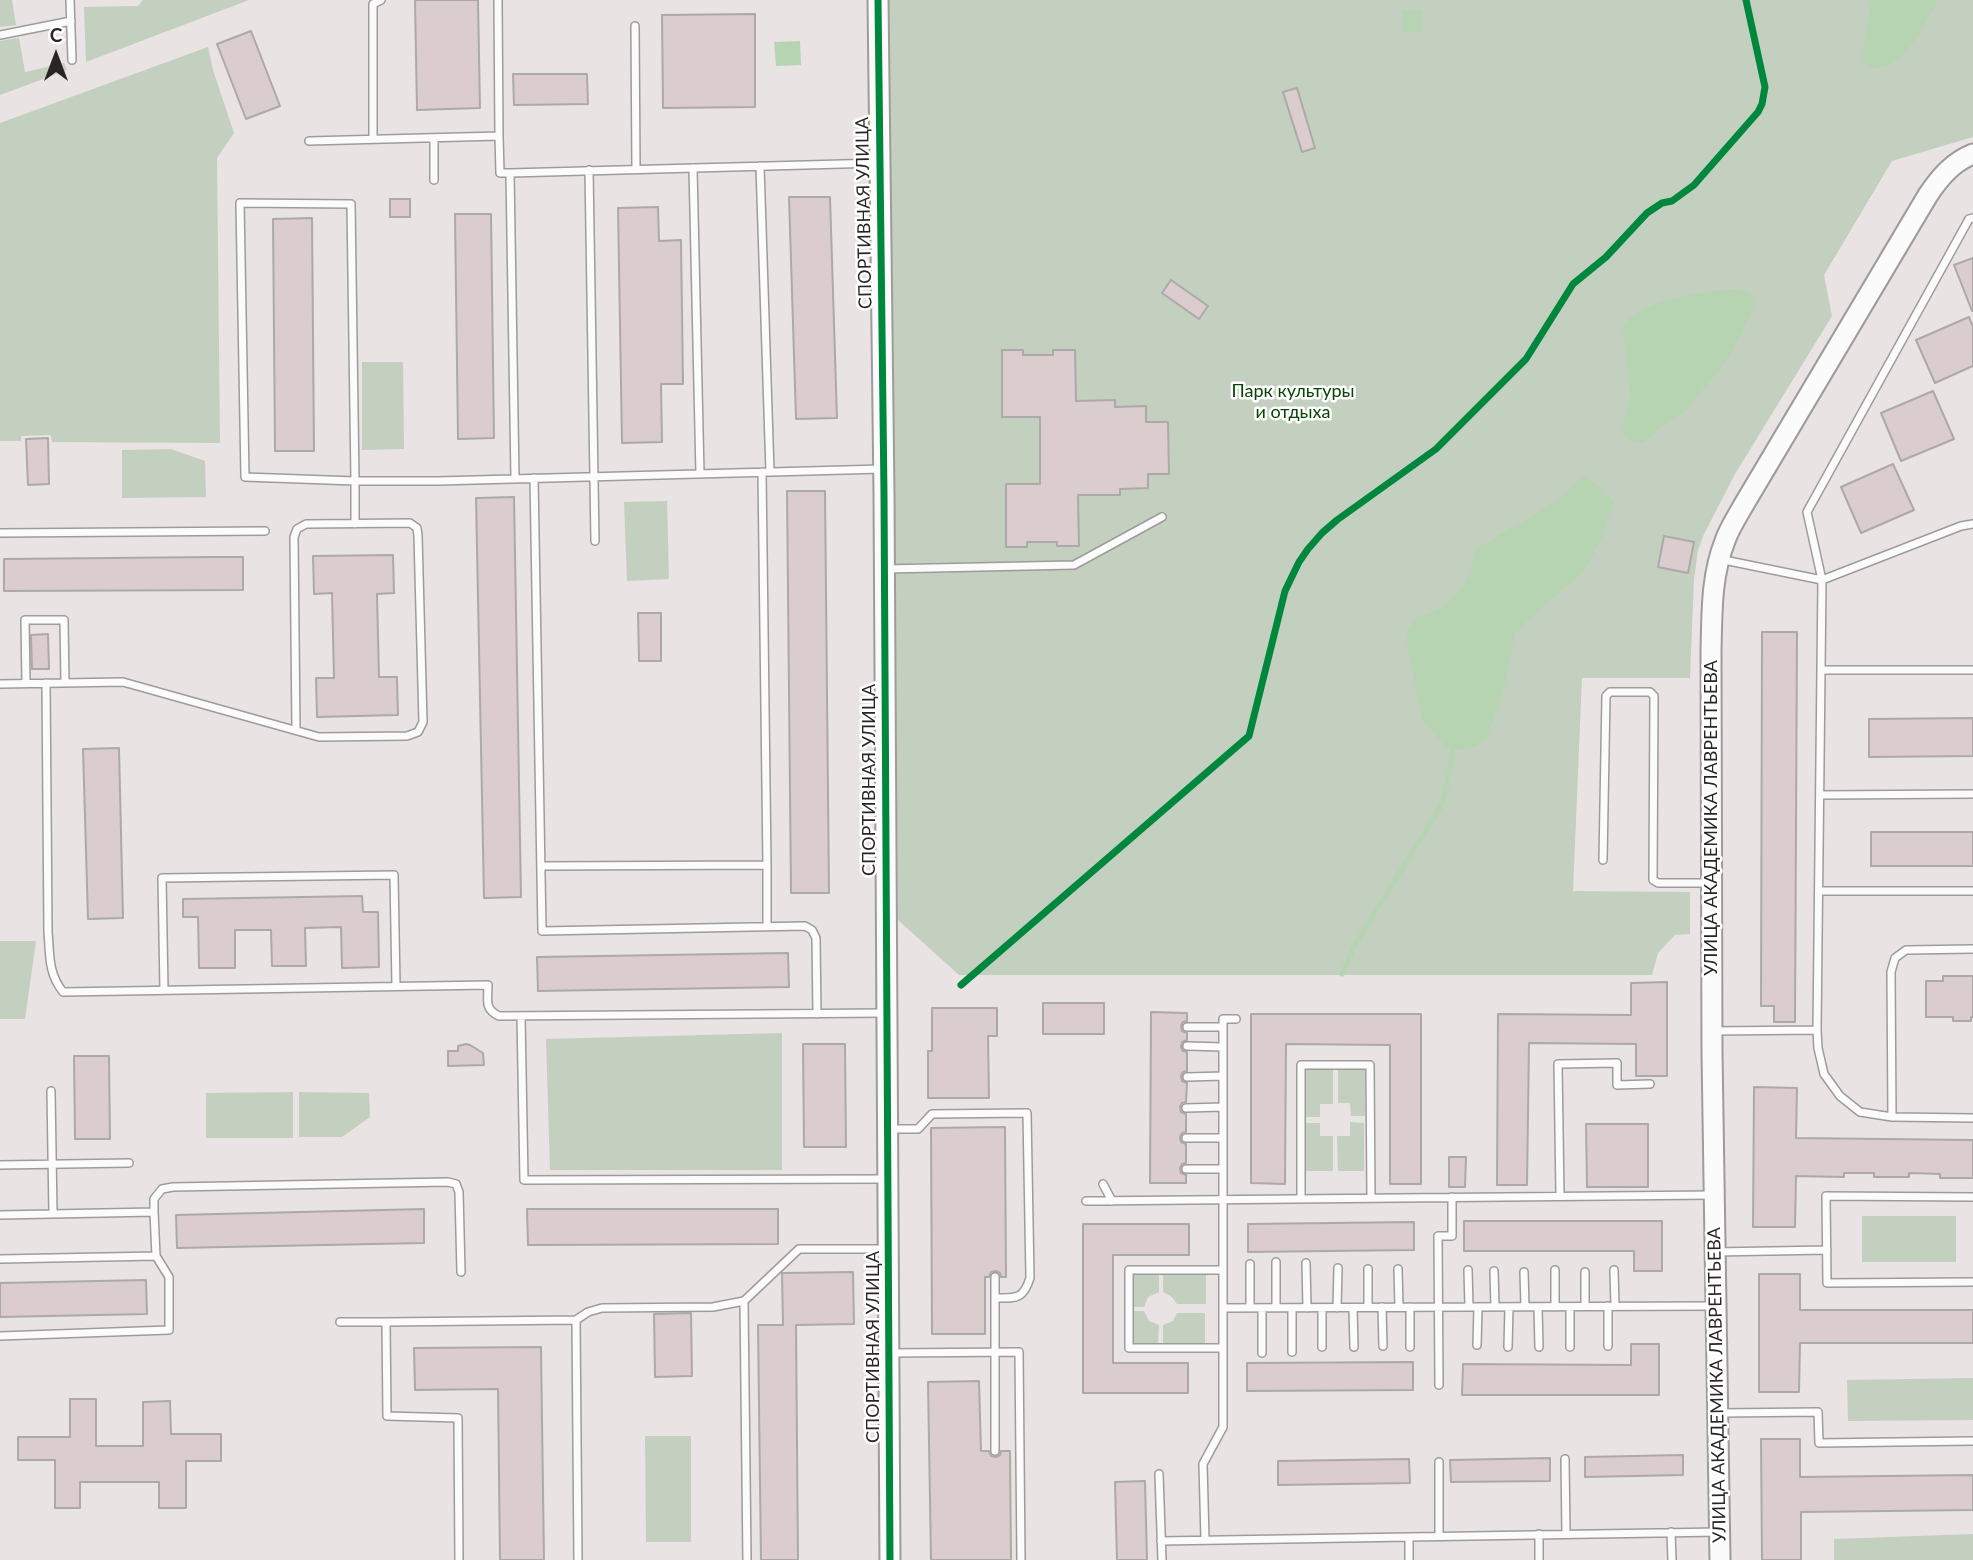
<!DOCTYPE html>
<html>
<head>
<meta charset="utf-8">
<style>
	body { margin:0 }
	#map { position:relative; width:1973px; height:1560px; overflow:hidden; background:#e9e3e4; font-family:Lato,sans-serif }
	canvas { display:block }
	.north { position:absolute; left:21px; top:21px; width:70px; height:70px; -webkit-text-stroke:5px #fff; paint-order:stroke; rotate:0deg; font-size:19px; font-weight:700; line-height:28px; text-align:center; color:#292525 }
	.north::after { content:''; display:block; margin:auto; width:24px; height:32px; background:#292525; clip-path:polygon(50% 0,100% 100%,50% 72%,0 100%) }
</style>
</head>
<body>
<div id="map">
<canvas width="1973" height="1560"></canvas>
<div class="north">С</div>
</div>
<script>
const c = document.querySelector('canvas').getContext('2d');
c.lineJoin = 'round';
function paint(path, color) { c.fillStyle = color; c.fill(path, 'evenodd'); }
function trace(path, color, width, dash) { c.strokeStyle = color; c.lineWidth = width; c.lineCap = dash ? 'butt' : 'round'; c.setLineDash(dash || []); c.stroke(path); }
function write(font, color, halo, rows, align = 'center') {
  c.font = font + ' Lato,sans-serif'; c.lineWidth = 5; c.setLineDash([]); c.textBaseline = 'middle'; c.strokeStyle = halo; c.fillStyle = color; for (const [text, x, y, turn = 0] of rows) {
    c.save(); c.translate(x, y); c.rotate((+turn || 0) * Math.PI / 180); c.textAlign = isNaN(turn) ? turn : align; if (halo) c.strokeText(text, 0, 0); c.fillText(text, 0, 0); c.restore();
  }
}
const green = new Path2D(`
	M 0,0 L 12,0 L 16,25 L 0,27 Z
	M 143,0 L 249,0 L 86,62 L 84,7 L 138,6 Z
	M 889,0 L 1973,0 L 1973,137 L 1892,161 L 1824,275 L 1832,316 L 1735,474 L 1704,534 L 1698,550 L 1694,579 L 1690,678 L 1582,678 L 1573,891 L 1690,892 L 1690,934 L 1675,935 L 1658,953 L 1652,975 L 959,975 L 898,920 Z
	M 19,38 L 25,72 L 64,63 L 67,70 L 0,95 L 0,41 Z
	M 208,47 L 213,70 L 234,133 L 217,158 L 220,443 L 52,442 L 51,435 L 21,436 L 21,441 L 0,441 L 0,123 Z
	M 362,362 L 403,362 L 404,449 L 362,450 Z
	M 171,449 L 205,461 L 206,497 L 122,498 L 122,450 Z
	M 667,501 L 669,579 L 627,581 L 624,502 Z
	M 0,941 L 36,941 L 25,1019 L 0,1019 Z
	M 782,1033 L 782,1170 L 550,1170 L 546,1039 Z
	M 1305,1069 L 1333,1069 L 1333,1104 L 1320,1104 L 1320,1117 L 1305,1117 Z
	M 1338,1069 L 1365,1069 L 1365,1116 L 1351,1116 L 1350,1103 L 1338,1103 Z
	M 293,1092 L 293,1138 L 206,1138 L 206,1093 Z
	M 299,1092 L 369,1093 L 370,1117 L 342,1137 L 299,1137 Z
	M 1350,1122 L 1364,1123 L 1364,1171 L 1338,1171 L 1337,1136 L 1350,1136 Z
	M 1306,1123 L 1320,1123 L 1320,1136 L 1333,1136 L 1333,1171 L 1306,1171 Z
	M 1862,1216 L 1956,1216 L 1956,1262 L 1862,1262 Z
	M 1132,1275 L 1159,1275 L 1159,1292 L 1148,1297 L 1144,1307 L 1132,1307 Z
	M 1163,1275 L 1206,1275 L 1206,1304 L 1177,1304 L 1172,1297 L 1163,1292 Z
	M 1132,1311 L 1144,1311 L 1149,1321 L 1159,1325 L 1158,1344 L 1132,1344 Z
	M 1177,1313 L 1205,1313 L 1205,1344 L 1163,1344 L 1163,1325 L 1173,1321 Z
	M 1973,1378 L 1973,1420 L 1848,1421 L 1847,1380 Z
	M 645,1436 L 691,1436 L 691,1542 L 646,1542 Z
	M 1973,1534 L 1973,1560 L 1834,1560 L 1834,1539 Z`);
const water = new Path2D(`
	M 1871,0 L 1938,0 C 1924,25 1902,75 1868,67 L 1862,59 Z
	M 1422,10 L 1423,31 L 1403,32 L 1402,11 Z
	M 800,41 L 801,65 L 776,66 L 774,42 Z
	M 1731,289 L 1749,292 L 1754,299 L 1753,309 L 1728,359 L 1685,411 L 1662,426 L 1649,439 L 1641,443 L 1631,441 L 1623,435 L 1622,427 L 1630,398 L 1623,326 C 1645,298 1698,293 1731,289 Z
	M 1584,476 L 1604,489 L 1602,494 L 1614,501 L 1602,537 L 1588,564 L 1575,579 L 1529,619 L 1515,634 L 1504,689 L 1486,740 L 1472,747 L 1453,750 L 1446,747 L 1422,719 L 1405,634 L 1419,616 C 1449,612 1475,580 1474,550 L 1557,501 Z`);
const stream = new Path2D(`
	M 1342,974 L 1355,945 L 1442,804 L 1450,771 L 1453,750`);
const building = new Path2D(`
	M 415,0 L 478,0 L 480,108 L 417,110 Z
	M 755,14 L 755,107 L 663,108 L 662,15 Z
	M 251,31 L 280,106 L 246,119 L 217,44 Z
	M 513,74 L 587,74 L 588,104 L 514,105 Z
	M 1297,88 L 1315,148 L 1302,152 L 1283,92 Z
	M 789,197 L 830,197 L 837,418 L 796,419 Z
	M 390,199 L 410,199 L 410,217 L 390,217 Z
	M 658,207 L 659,241 L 681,240 L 683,384 L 661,384 L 662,442 L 622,443 L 618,208 Z
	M 455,214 L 491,214 L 494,438 L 458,439 Z
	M 312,218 L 314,451 L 275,451 L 273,219 Z
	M 1973,258 L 1973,311 L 1972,311 L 1954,265 Z
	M 1171,280 L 1208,306 L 1199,319 L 1162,293 Z
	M 1969,317 L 1973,327 L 1973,366 L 1935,383 L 1916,340 Z
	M 1002,350 L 1023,350 L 1023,355 L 1053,355 L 1053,350 L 1075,350 L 1076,401 L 1115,400 L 1115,407 L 1146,406 L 1146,422 L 1168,422 L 1169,474 L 1148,474 L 1148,488 L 1120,489 L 1120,495 L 1078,495 L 1079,546 L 1057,546 L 1057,542 L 1027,542 L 1027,547 L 1006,547 L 1006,484 L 1040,484 L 1040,417 L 1002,417 Z
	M 1933,391 L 1954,439 L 1901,461 L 1881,413 Z
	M 48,438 L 49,484 L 28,485 L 26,439 Z
	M 1893,464 L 1914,510 L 1861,533 L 1841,487 Z
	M 787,491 L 825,491 L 829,893 L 791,893 Z
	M 514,497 L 521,897 L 484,898 L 476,498 Z
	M 1664,536 L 1694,542 L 1688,573 L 1658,567 Z
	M 393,555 L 394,593 L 377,594 L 379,677 L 397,677 L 398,715 L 317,717 L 316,678 L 334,678 L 332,593 L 314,594 L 313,556 Z
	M 213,557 L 243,557 L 243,590 L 4,591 L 4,559 Z
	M 638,613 L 661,613 L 661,661 L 639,661 Z
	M 1762,632 L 1797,632 L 1795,1022 L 1774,1022 L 1774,1006 L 1761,1006 Z
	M 48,634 L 49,669 L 32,669 L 31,635 Z
	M 1973,718 L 1973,756 L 1869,757 L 1869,719 Z
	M 119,748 L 123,918 L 88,919 L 83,749 Z
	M 1871,832 L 1973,832 L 1973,866 L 1871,866 Z
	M 362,896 L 363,912 L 378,912 L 379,967 L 342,968 L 341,927 L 305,928 L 306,966 L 272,966 L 271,930 L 235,930 L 235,968 L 199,968 L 198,917 L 183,917 L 183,899 Z
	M 788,953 L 789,987 L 538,991 L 537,957 Z
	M 1943,976 L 1973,976 L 1973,1017 L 1971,1017 L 1971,1021 L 1953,1021 L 1953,1017 L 1926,1017 L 1926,981 L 1943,981 Z
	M 1667,982 L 1667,1076 L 1636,1076 L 1636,1044 L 1529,1043 L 1527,1185 L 1497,1185 L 1498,1014 L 1631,1015 L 1631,983 Z
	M 1043,1003 L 1104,1003 L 1104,1034 L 1043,1034 Z
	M 932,1008 L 997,1008 L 997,1036 L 988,1036 L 989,1098 L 928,1098 L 928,1051 L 932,1051 Z
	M 1151,1012 L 1187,1013 L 1187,1021 L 1183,1022 L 1181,1026 L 1182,1031 L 1187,1033 L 1187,1040 L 1182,1042 L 1181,1047 L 1183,1051 L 1187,1052 L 1187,1071 L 1183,1072 L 1181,1076 L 1182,1081 L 1187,1083 L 1186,1102 L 1182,1103 L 1180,1107 L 1181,1112 L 1186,1114 L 1186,1132 L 1182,1133 L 1180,1137 L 1181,1142 L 1186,1144 L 1186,1163 L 1182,1164 L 1180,1168 L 1181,1173 L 1186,1175 L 1186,1183 L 1150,1183 Z
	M 1251,1014 L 1421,1014 L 1421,1184 L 1390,1184 L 1390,1045 L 1286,1044 L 1285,1184 L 1251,1183 Z
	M 466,1044 L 470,1045 L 483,1053 L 484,1065 L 448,1066 L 448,1051 L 458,1051 L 458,1046 Z
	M 803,1044 L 845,1044 L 846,1147 L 804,1147 Z
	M 74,1056 L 109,1056 L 110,1139 L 75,1139 Z
	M 1754,1087 L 1797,1088 L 1796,1138 L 1973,1140 L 1973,1178 L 1940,1178 L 1940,1174 L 1909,1173 L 1909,1177 L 1874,1177 L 1874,1173 L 1844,1173 L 1844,1177 L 1796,1176 L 1795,1227 L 1753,1227 Z
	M 1586,1124 L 1648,1124 L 1648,1187 L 1587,1187 Z
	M 1005,1127 L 1006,1277 L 1001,1277 L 1000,1273 L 996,1271 L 991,1272 L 989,1277 L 985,1277 L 985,1334 L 932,1334 L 931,1128 Z
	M 1449,1157 L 1466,1157 L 1465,1187 L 1449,1187 Z
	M 424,1209 L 424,1243 L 177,1248 L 176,1215 Z
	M 527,1209 L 778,1209 L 778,1244 L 528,1245 Z
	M 1464,1221 L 1662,1221 L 1662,1271 L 1634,1271 L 1634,1251 L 1464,1251 Z
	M 1414,1222 L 1414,1250 L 1248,1252 L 1248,1224 Z
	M 1083,1224 L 1189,1224 L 1189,1255 L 1113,1255 L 1113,1363 L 1188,1363 L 1188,1393 L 1083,1393 Z
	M 853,1272 L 854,1324 L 796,1325 L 798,1560 L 761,1560 L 758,1325 L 783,1325 L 782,1273 Z
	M 1759,1274 L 1800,1274 L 1800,1310 L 1973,1310 L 1973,1343 L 1800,1343 L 1799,1392 L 1759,1392 Z
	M 146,1280 L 147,1314 L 0,1317 L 0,1283 Z
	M 691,1313 L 692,1376 L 655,1377 L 654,1314 Z
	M 1631,1344 L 1659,1344 L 1659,1395 L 1462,1395 L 1463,1364 L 1631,1365 Z
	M 541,1347 L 544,1560 L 500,1560 L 498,1389 L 415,1390 L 414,1348 Z
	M 1413,1362 L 1413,1390 L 1247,1391 L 1247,1363 Z
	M 979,1381 L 981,1451 L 989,1451 L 991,1456 L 996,1457 L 1000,1455 L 1001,1451 L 1010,1451 L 1011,1560 L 931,1560 L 928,1382 Z
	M 70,1399 L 96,1399 L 96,1446 L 143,1446 L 143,1402 L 170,1401 L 171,1434 L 221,1434 L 221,1461 L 186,1461 L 186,1508 L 159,1508 L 159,1482 L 80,1482 L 80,1508 L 55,1508 L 55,1460 L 18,1460 L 18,1437 L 70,1437 Z
	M 1761,1439 L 1800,1439 L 1800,1477 L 1973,1475 L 1973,1510 L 1801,1512 L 1801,1560 L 1762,1560 Z
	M 1683,1455 L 1683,1475 L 1585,1477 L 1585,1457 Z
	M 1550,1458 L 1550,1481 L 1451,1482 L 1450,1460 Z
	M 1409,1459 L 1410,1483 L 1278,1485 L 1278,1461 Z
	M 1145,1481 L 1147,1560 L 1117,1560 L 1115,1482 Z`);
const service = new Path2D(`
	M 70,0 L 72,60
	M 498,0 L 499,136
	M 635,26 L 636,169
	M 0,35 L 71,21
	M 373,139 L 373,4 L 381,0
	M 434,139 L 434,180
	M 309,141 L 499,136 L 500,173 L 510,173
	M 760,166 L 770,472
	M 693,168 L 700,474
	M 589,170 L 595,541
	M 1973,218 L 1969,219 L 1807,512 L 1822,580 L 1817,1030 L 1818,1048 L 1824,1074 L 1840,1096 L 1860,1112 L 1892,1117 L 1973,1118
	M 515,478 L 510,173 L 879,163
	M 534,478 L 542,931 L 805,926 L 812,930 L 816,938 L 817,1014
	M 355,524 L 355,481 L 351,204 L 240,203 L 245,477 L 355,481 L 438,481 L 882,469
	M 0,533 L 265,531
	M 1719,559 L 1822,580 L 1961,526 L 1973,524
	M 885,569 L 1074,565 L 1162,517
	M 1821,670 L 1973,670
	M 26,683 L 25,620 L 64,620 L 65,683
	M 46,683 L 48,932 C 50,955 48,973 63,992 L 488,985 C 488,1000 484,1009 499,1016 L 885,1013
	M 0,684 L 123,682 L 319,737 L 407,736 L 418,732 L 423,722 L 418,536 L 417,528 L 410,523 L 306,524 L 297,529 L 294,537 L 296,730
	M 1820,795 L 1973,794
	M 1603,860 L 1606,696 L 1610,692 L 1650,692 L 1654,696 L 1653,880 L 1658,883 L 1709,883
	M 767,865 L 767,926
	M 542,866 L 767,865 L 762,472
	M 1819,891 L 1973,891
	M 164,990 L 162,878 L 394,875 L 396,986
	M 521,1016 L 524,1180 L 887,1179
	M 1187,1027 L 1223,1027
	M 1712,1031 L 1817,1030
	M 1187,1046 L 1223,1047
	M 1187,1077 L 1223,1076
	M 51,1091 L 53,1214
	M 1186,1108 L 1223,1107
	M 1892,1117 L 1891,972 L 1895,958 L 1906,950 L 1973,949
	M 888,1129 L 918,1129 L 932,1114 L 1027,1113 L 1030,1278 C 1023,1300 1016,1298 995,1298 L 995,1451
	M 1186,1138 L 1223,1138
	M 0,1165 L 129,1163
	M 1186,1169 L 1223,1169
	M 1103,1184 L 1112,1201
	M 1560,1196 L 1558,1064 L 1617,1063 L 1617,1085 L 1650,1084
	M 1973,1197 L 1826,1196 L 1827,1283 L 1973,1282
	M 1301,1199 L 1301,1065 L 1370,1065 L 1371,1198
	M 1086,1201 L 1713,1195
	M 0,1215 L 154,1212 L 154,1199 L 162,1189 L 173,1187 L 448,1182 L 456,1184 L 459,1192 L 461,1272
	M 1715,1252 L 1827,1250
	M 0,1259 L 156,1256
	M 1276,1262 L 1276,1308
	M 1306,1263 L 1307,1308
	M 1250,1264 L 1250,1308
	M 1368,1269 L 1368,1307
	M 1398,1269 L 1399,1307
	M 1223,1270 L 1129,1270 L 1129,1348 L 1223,1348
	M 1468,1270 L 1469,1307
	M 1555,1270 L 1555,1307
	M 1614,1270 L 1615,1306
	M 1494,1271 L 1495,1307
	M 1524,1272 L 1525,1307
	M 1585,1272 L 1585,1306
	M 995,1277 L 995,1298
	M 1608,1306 L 1608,1346
	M 1382,1307 L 1383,1346
	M 1410,1307 L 1410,1347
	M 1538,1307 L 1539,1347
	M 1570,1307 L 1570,1347
	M 1223,1308 L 1715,1306
	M 1322,1308 L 1322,1347
	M 1337,1308 L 1338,1268
	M 1353,1308 L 1354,1347
	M 340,1322 L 386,1322
	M 0,1336 L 169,1330 L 169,1277 L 156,1256 L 154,1212
	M 1477,1345 L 1478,1307
	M 1508,1347 L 1509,1307
	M 1292,1352 L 1292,1308
	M 891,1353 L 1019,1352 L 1021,1560
	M 1262,1353 L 1262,1308
	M 1439,1385 L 1438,1236 L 1452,1236 L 1452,1197
	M 1719,1413 L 1818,1412 L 1819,1443 L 1973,1441
	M 1565,1459 L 1566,1534
	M 1439,1462 L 1439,1536
	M 1159,1474 L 1162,1560
	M 1671,1532 L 1672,1560
	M 1539,1534 L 1539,1560
	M 1409,1537 L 1409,1560
	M 1205,1540 L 1203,1464 L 1223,1427 L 1223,1019 L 1236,1019
	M 1161,1541 L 1719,1532
	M 459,1560 L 458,1418 L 387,1416 L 386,1322 L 576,1320
	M 578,1560 L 576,1320 L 588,1312 L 602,1308 L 713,1307 L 744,1301
	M 747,1560 L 744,1301 L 799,1249 L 888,1249`);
const tertiary = new Path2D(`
	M 878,0 L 884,494 L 890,1560
	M 1720,1560 L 1712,1052 L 1711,651 C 1712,613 1711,576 1725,541 C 1729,529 1737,517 1743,506 L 1928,195 C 1940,177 1953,162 1973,154`);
const cycleway = new Path2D(`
	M 878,0 L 884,494 L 890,1560
	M 961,985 L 1249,736 L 1285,591 L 1299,562 L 1308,549 L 1322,533 L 1337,520 L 1436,449 L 1526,359 L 1573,284 L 1606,257 L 1647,213 L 1662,203 L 1672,201 L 1694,185 L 1758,112 L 1762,104 L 1765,87 L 1746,0`);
const streetNames = [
	["СПОРТИВНАЯ УЛИЦА",864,213,-91],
	["СПОРТИВНАЯ УЛИЦА",869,780,-90],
	["УЛИЦА АКАДЕМИКА ЛАВРЕНТЬЕВА",1711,818,-90],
	["СПОРТИВНАЯ УЛИЦА",873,1347,-90],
	["УЛИЦА АКАДЕМИКА ЛАВРЕНТЬЕВА",1717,1385,-91]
];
const parkNames = [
	["Парк культуры",1293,391],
	["и отдыха",1293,412]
];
paint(green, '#c3cfbf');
paint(water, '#b7d4b2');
trace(stream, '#b7d4b2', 5);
paint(building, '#dbccce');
trace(building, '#ada9a9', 2);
trace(service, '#9f9b9b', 10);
trace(tertiary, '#9f9b9b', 23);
trace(service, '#fcfbfb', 7);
trace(tertiary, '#fcfbfb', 19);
trace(cycleway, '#00873e', 7);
write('18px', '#292525', '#fff', streetNames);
write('18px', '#054600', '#fff', parkNames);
</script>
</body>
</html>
